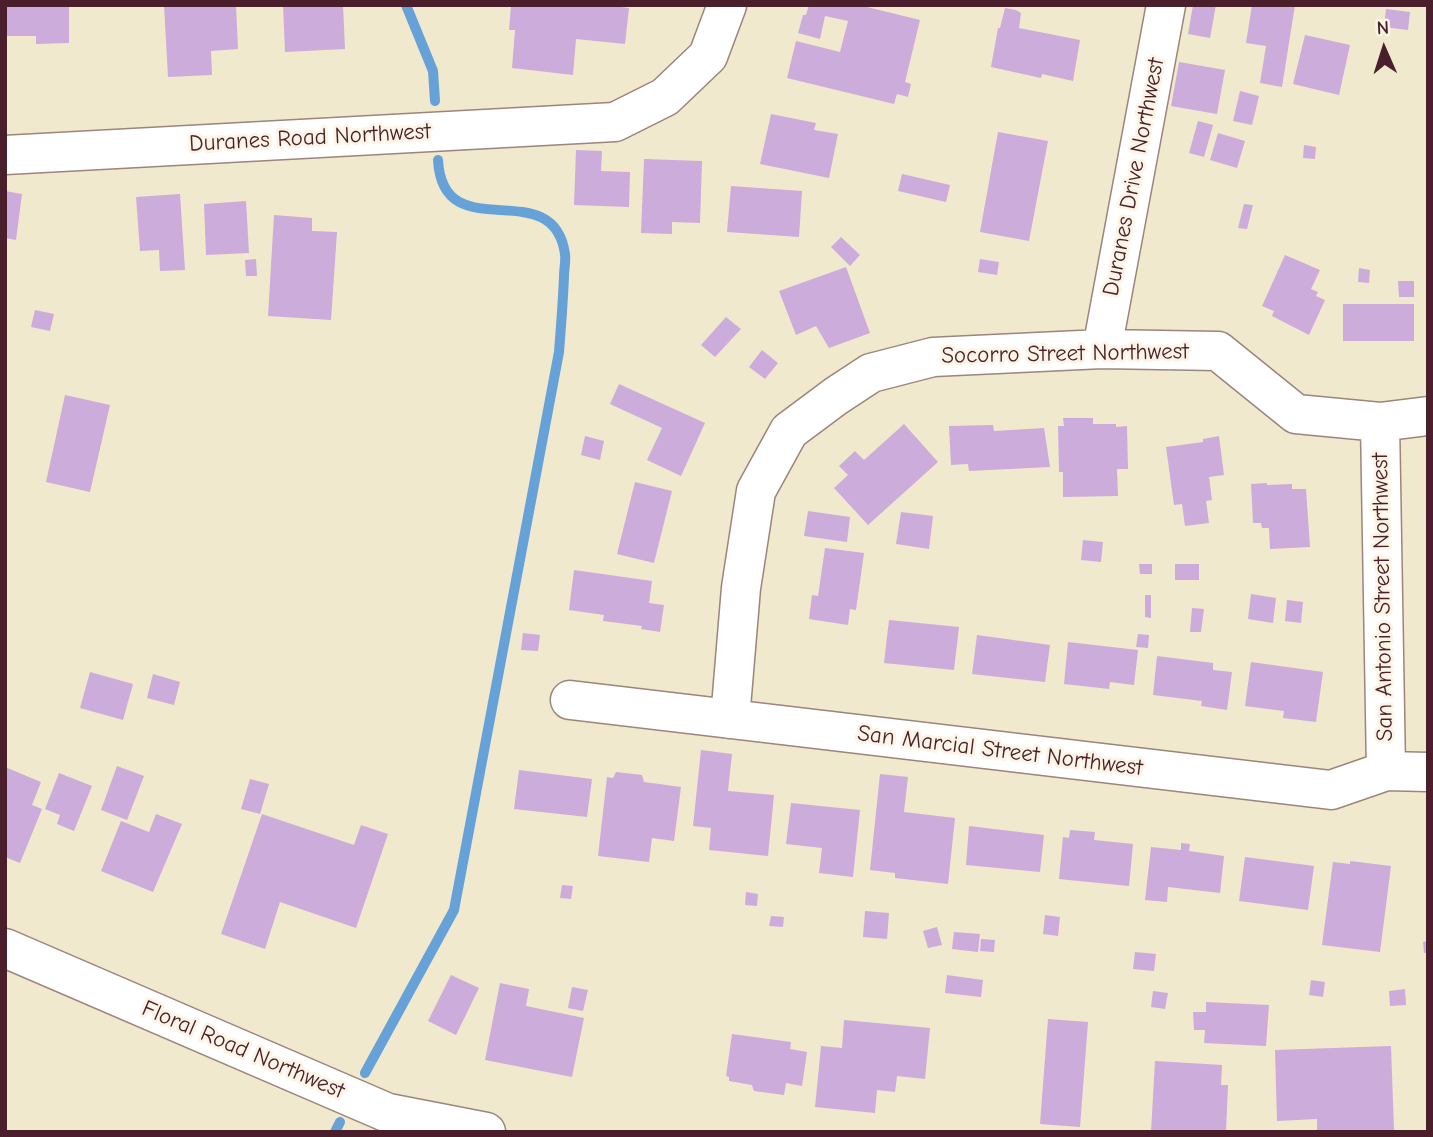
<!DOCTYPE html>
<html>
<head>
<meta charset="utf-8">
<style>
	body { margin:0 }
	#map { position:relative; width:1433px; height:1137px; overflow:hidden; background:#f0e9ce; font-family:"Comic Neue",sans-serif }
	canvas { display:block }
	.frame { position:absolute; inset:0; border:7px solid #4a1f2b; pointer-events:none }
	.north { position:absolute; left:1349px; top:14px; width:70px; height:70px; -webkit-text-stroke:5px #fcf5e5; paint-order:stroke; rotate:357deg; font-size:19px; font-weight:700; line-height:28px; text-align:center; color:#4a1f2b }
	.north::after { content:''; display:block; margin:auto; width:24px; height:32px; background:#4a1f2b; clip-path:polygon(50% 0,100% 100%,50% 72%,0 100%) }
</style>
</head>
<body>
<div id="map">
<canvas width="1433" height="1137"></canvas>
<div class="frame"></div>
<div class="north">N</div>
</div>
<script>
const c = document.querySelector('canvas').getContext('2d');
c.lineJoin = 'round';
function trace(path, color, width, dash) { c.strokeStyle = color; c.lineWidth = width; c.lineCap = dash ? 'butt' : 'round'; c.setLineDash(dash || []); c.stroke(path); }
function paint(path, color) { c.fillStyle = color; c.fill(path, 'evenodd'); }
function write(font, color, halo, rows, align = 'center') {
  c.font = font + ' "Comic Neue",sans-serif'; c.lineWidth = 6; c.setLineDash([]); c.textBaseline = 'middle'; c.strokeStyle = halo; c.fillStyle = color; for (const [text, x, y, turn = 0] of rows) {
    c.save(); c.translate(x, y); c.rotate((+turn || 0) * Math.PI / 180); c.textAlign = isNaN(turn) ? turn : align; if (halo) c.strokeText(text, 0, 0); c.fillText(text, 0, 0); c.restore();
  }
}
const stream = new Path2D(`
	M 406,5 L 433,71 L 435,101
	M 365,1073 L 454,910 L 559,352 C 561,327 563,301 564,276 C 564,269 566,261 565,254 C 553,171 443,251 438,160
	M 335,1132 L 340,1122`);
const building = new Path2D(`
	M 5,5 L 69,5 L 69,43 L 36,44 L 36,36 L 5,36 Z
	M 164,5 L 236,5 L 238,49 L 211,51 L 212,75 L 168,77 Z
	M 283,5 L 343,5 L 345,49 L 285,52 Z
	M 511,5 L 607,5 L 629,8 L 625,44 L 576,39 L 573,75 L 512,68 L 515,30 L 509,30 Z
	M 809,5 L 859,5 L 920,20 L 905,82 L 911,84 L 908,97 L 897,94 L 894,104 L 787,78 L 796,41 L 840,52 L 848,21 L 825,16 L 820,39 L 798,33 L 803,15 L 806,15 Z
	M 1193,5 L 1216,5 L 1210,38 L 1188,34 Z
	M 1252,5 L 1295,5 L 1282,87 L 1260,83 L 1266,46 L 1246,43 Z
	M 1005,8 L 1016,10 L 1021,13 L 1019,28 L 1080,40 L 1073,81 L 1042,74 L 1041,78 L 991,67 L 998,28 L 1000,28 Z
	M 1386,9 L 1410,12 L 1408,30 L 1384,27 Z
	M 1305,35 L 1350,45 L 1339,95 L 1293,84 Z
	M 1179,62 L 1225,70 L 1217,114 L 1171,106 Z
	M 1240,91 L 1259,96 L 1252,125 L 1233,121 Z
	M 771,114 L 816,123 L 814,130 L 838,134 L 829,178 L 760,164 Z
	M 1198,121 L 1213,125 L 1204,157 L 1189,153 Z
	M 998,132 L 1048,141 L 1029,241 L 980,232 Z
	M 1218,133 L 1245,141 L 1237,168 L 1210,160 Z
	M 1304,145 L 1316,147 L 1315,159 L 1303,158 Z
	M 576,150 L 602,151 L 601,171 L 630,172 L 629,207 L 574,205 Z
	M 644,159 L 702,161 L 700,223 L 672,222 L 672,234 L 641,233 Z
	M 902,174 L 950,185 L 946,202 L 898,191 Z
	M 731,186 L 802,191 L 799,237 L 727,232 Z
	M 5,191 L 22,194 L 16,240 L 5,238 Z
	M 180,194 L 185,270 L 160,271 L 159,250 L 140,251 L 136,197 Z
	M 246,201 L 249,253 L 206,255 L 204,204 Z
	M 1244,204 L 1253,205 L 1247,229 L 1238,228 Z
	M 274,215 L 312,218 L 312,231 L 337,232 L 331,320 L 268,316 Z
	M 841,237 L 860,255 L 850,266 L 831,247 Z
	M 1285,255 L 1320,270 L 1311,289 L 1318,292 L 1316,296 L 1325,300 L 1309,335 L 1272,316 L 1274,311 L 1262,306 Z
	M 256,259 L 257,276 L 246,276 L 245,260 Z
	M 980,259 L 999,262 L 997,275 L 978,272 Z
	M 846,267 L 870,333 L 829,348 L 816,326 L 796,335 L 779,291 Z
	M 1359,268 L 1370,270 L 1369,283 L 1358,282 Z
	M 1398,281 L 1414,281 L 1414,297 L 1399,297 Z
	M 1343,304 L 1414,304 L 1414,341 L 1343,341 Z
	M 35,310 L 54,314 L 50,331 L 31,327 Z
	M 726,317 L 741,329 L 715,357 L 701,345 Z
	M 762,350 L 778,363 L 765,379 L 749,367 Z
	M 619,384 L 705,423 L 681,476 L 647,460 L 662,428 L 610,404 Z
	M 65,395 L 110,405 L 90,492 L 46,482 Z
	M 1063,418 L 1093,418 L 1093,424 L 1116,424 L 1116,427 L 1127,426 L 1128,469 L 1117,469 L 1118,496 L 1063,497 L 1063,472 L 1059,472 L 1058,426 L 1064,426 Z
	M 904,424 L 938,462 L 868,525 L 834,488 L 848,475 L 839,466 L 855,451 L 864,460 Z
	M 993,425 L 994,431 L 1044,428 L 1050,467 L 969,471 L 968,464 L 951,465 L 949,426 Z
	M 585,436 L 604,441 L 600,460 L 581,455 Z
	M 1219,436 L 1224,475 L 1209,477 L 1212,500 L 1206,501 L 1209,523 L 1185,526 L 1182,504 L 1174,505 L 1166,447 L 1203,442 L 1203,439 Z
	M 635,482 L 672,491 L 654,563 L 617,554 Z
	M 1267,483 L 1267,485 L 1292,484 L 1292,489 L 1306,489 L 1310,547 L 1270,549 L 1269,528 L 1262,528 L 1261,523 L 1253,523 L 1251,484 Z
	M 808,511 L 850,517 L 847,542 L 804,536 Z
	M 901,512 L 933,516 L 929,549 L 896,544 Z
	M 1083,540 L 1103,542 L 1101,562 L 1081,560 Z
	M 825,548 L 864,553 L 856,610 L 850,609 L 848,625 L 809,619 L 812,595 L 818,596 Z
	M 1139,564 L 1152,564 L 1152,574 L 1140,574 Z
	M 1175,564 L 1199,564 L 1199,580 L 1175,580 Z
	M 574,570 L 652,581 L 649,603 L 664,605 L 660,632 L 641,629 L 642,626 L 603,621 L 604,615 L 569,610 Z
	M 1251,594 L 1276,598 L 1273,623 L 1248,619 Z
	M 1145,595 L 1151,595 L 1151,618 L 1145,617 Z
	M 1287,600 L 1303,602 L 1301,623 L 1285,621 Z
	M 1192,608 L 1204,609 L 1201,632 L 1190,632 Z
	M 889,620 L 959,627 L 954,670 L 884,663 Z
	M 523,633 L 540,635 L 538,651 L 521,650 Z
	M 1138,634 L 1149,635 L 1148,648 L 1136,647 Z
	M 977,635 L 1050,645 L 1045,682 L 972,674 Z
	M 1068,642 L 1138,650 L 1134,685 L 1110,682 L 1109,689 L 1064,684 Z
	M 1157,656 L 1213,663 L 1213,670 L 1232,672 L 1227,710 L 1201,706 L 1202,701 L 1153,695 Z
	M 1251,662 L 1323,672 L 1316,722 L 1283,718 L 1284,711 L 1245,706 Z
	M 90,672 L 133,684 L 123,720 L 80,708 Z
	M 153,674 L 180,682 L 174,705 L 147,698 Z
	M 701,750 L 732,754 L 728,791 L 774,795 L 768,856 L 709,850 L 711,828 L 693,826 Z
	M 117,766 L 144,776 L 127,820 L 101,810 Z
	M 5,767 L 41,782 L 32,805 L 42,809 L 20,863 L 5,857 Z
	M 519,770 L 592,779 L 587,817 L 514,809 Z
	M 616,772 L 642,775 L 644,782 L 681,787 L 674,841 L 652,838 L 649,862 L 598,856 L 607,777 L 613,778 Z
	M 59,773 L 92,786 L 74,831 L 57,824 L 60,815 L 45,809 Z
	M 880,774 L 908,777 L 904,812 L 955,818 L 948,884 L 895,878 L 895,873 L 870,870 Z
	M 250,779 L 269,784 L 260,814 L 241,809 Z
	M 791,803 L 860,810 L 853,877 L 819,873 L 822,848 L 786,844 Z
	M 156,814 L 182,824 L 153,892 L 101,871 L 121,821 L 149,832 Z
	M 262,814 L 354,845 L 361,825 L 388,834 L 356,928 L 280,902 L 265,949 L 221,934 Z
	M 969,826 L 1044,835 L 1040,872 L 966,865 Z
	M 1070,830 L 1095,832 L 1094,840 L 1133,844 L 1129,886 L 1059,879 L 1063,837 L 1069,838 Z
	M 1181,843 L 1190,844 L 1189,851 L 1224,856 L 1220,893 L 1168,887 L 1167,902 L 1145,900 L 1151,847 L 1181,850 Z
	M 1245,857 L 1314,866 L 1308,910 L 1239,901 Z
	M 1350,861 L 1391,866 L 1380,952 L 1322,945 L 1333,862 L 1350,864 Z
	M 562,885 L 573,886 L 571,899 L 560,898 Z
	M 746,892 L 758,894 L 757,906 L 745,905 Z
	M 865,911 L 889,913 L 887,939 L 863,937 Z
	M 1045,915 L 1060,917 L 1058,936 L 1043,934 Z
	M 771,916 L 784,917 L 783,927 L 769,926 Z
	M 937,927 L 942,945 L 928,948 L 923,931 Z
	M 954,932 L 980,934 L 978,952 L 952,949 Z
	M 981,939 L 995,940 L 994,952 L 980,951 Z
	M 1428,941 L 1428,953 L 1424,953 L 1423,942 Z
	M 1135,952 L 1156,954 L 1154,971 L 1133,969 Z
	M 451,975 L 479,988 L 456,1035 L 428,1021 Z
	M 947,975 L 983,980 L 981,997 L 945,993 Z
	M 1311,980 L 1325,982 L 1323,997 L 1309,995 Z
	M 500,983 L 529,989 L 526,1006 L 584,1018 L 572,1077 L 485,1060 Z
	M 572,987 L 588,990 L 583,1011 L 568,1008 Z
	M 1405,989 L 1406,1005 L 1390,1006 L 1389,991 Z
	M 1153,991 L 1168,993 L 1165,1009 L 1151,1007 Z
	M 1206,1002 L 1269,1005 L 1266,1046 L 1204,1043 L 1205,1030 L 1194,1030 L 1193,1012 L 1206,1012 Z
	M 1048,1019 L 1088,1022 L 1080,1127 L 1040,1124 Z
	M 844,1020 L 930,1028 L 925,1079 L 897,1076 L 895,1092 L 877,1090 L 875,1113 L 815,1107 L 821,1046 L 842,1048 Z
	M 732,1034 L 791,1042 L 790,1049 L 807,1052 L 802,1086 L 786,1083 L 784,1095 L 754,1091 L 752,1085 L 729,1081 L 729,1077 L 726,1076 Z
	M 1391,1046 L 1394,1131 L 1317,1132 L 1317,1119 L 1277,1121 L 1275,1050 Z
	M 1155,1061 L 1222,1065 L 1221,1085 L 1228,1085 L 1226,1132 L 1151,1132 Z`);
const minor = new Path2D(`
	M 5,155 L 615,122 L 665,97 L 708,56 L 727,5
	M 1102,349 L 1166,5
	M 1380,422 L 1386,771
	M 570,700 L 1331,790 L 1386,771 L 1428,772
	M 730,719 L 741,588 L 756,491 L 789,431 L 836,396 L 871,373 L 933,357 L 1102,349 L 1218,351 L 1296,414 L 1380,422 L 1428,416
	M 5,948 L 388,1113 L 486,1132`);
const streetNames = [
	["Duranes Road Northwest",310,138,-3],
	["Duranes Drive Northwest",1134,177,-79],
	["Socorro Street Northwest",1065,354,-1],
	["San Antonio Street Northwest",1383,597,-91],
	["San Marcial Street Northwest",1000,751,7],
	["Floral Road Northwest",243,1050,23]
];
trace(stream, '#66a2d7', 10);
paint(building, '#ccacda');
trace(minor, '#9d847c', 41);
trace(minor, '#fff', 38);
write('23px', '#4a1f2b', '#fcf5e5', streetNames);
</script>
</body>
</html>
